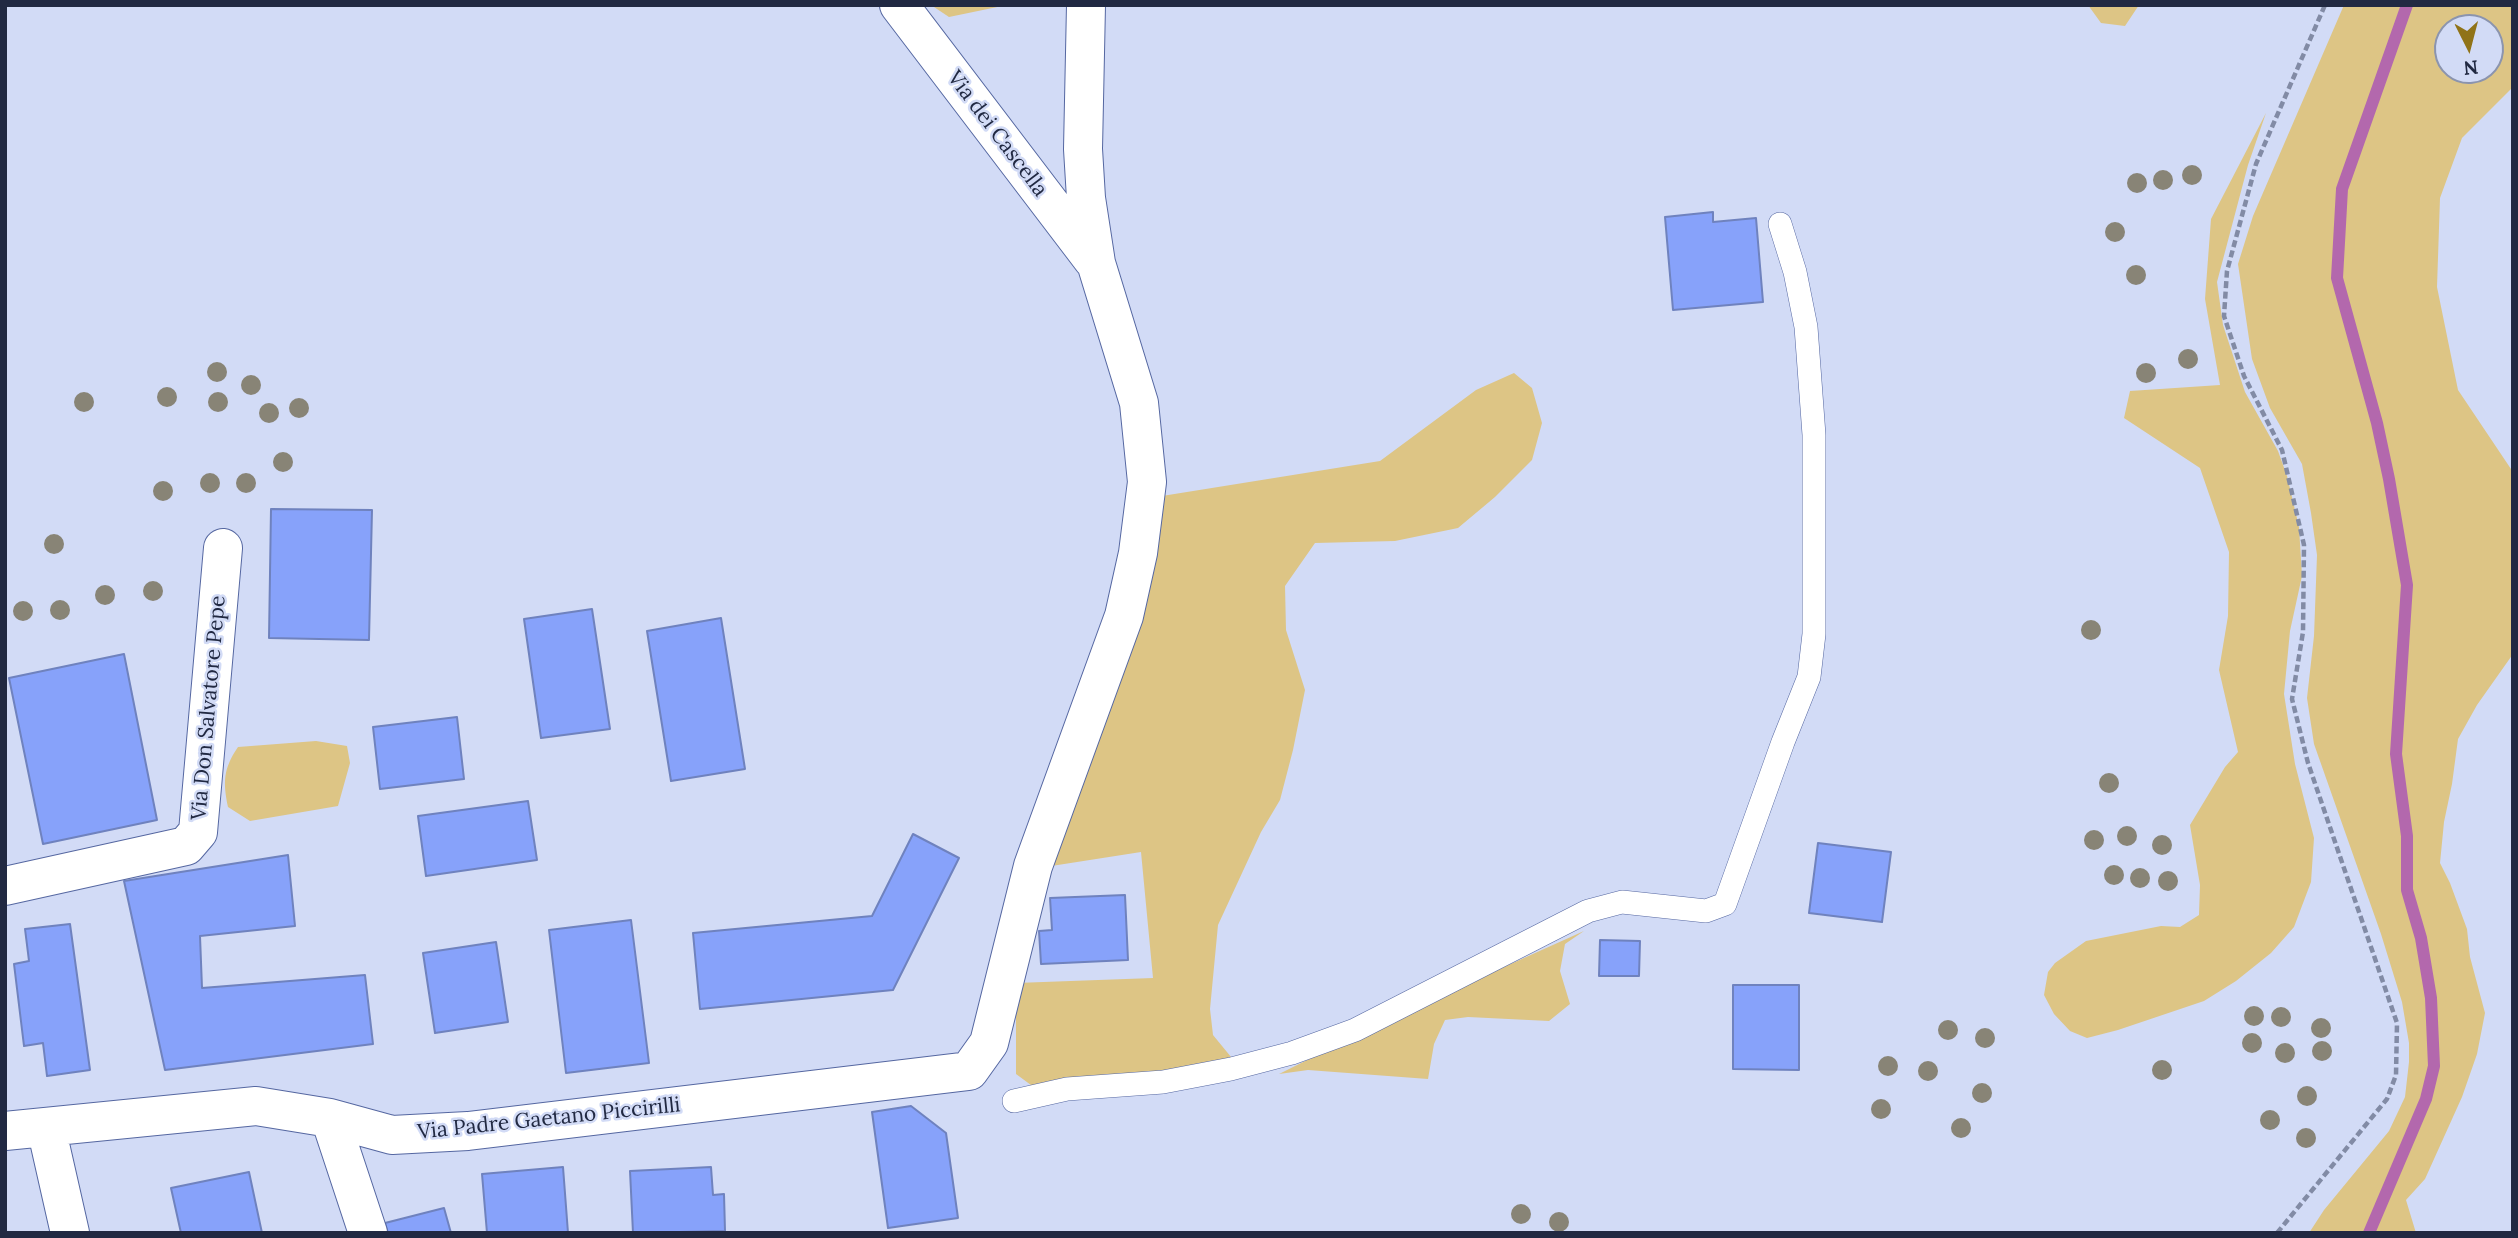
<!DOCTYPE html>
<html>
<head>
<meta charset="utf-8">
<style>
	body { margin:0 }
	#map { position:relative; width:2518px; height:1238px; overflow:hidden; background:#d2dbf6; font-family:Lora,serif }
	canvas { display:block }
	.frame { position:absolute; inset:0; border:7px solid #212942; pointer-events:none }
	.north { position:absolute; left:2434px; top:14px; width:70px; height:70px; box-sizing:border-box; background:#d2dbf6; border:2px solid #8b94ae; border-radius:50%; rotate:174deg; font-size:19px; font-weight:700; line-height:28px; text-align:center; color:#212942 }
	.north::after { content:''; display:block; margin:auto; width:24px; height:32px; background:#907318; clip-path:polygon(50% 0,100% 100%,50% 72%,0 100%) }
</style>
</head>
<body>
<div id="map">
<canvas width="2518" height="1238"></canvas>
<div class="frame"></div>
<div class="north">N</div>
</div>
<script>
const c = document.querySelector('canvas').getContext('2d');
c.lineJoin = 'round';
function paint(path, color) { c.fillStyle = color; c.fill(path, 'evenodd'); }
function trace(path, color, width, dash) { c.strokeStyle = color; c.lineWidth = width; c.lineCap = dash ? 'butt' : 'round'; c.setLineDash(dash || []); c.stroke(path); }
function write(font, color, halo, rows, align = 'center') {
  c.font = font + ' Lora,serif'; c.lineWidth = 5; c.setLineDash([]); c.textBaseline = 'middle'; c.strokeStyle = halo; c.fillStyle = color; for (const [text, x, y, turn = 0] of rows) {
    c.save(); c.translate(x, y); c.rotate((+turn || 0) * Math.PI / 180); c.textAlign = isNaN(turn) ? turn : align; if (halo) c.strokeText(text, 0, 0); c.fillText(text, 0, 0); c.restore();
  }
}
const green = new Path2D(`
	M 931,5 L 1007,5 L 949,17 Z
	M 2088,5 L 2139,5 L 2125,26 L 2101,23 Z
	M 2344,5 L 2513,5 L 2513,87 L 2462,138 L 2440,198 L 2437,287 L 2458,390 L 2513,472 L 2513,654 L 2477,705 L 2458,739 L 2452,784 L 2444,822 L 2440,863 L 2450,883 L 2467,929 L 2470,957 L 2485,1013 L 2477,1054 L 2462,1097 L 2425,1179 L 2406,1200 L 2416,1233 L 2309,1233 L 2324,1210 L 2389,1131 L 2405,1097 L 2409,1062 L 2409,1043 L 2402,1002 L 2381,934 L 2314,744 L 2307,698 L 2314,636 L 2317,555 L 2311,513 L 2302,464 L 2270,408 L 2252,359 L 2238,264 L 2253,216 ZM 2448,28 L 2490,28 L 2490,70 L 2448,70 Z
	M 2266,113 L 2248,165 L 2217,282 L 2223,325 L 2245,392 L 2278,451 L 2287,476 L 2299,527 L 2302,576 L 2290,631 L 2284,694 L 2295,764 L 2314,838 L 2311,882 L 2294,927 L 2271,953 L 2236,981 L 2204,1001 L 2118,1030 L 2087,1038 L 2070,1031 L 2054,1014 L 2044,995 L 2048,972 L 2055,963 L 2086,941 L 2161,926 L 2180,927 L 2199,915 L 2200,885 L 2190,825 L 2225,767 L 2238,752 L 2219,670 L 2228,616 L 2229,552 L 2200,468 L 2124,418 L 2130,391 L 2220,385 L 2205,299 L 2211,219 Z
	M 1514,373 L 1532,388 L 1542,423 L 1532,460 L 1495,497 L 1458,528 L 1395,541 L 1315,543 L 1285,586 L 1286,630 L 1305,690 L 1293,750 L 1280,800 L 1261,832 L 1218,925 L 1210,1009 L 1213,1035 L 1236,1063 L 1035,1088 L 1016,1074 L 1016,983 L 1153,978 L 1141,852 L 1045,867 L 1162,496 L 1380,461 L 1476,390 Z
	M 316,741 L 347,746 L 350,763 L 338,806 L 250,821 L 228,807 C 223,782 223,769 238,747 Z
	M 1584,931 L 1565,944 L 1560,971 L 1570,1004 L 1549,1021 L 1468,1017 L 1445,1020 L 1434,1044 L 1428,1079 L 1308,1070 L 1279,1074 L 1404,1012 Z`);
const stream = new Path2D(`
	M 2369,1233 L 2426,1099 L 2434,1066 L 2431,998 L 2421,938 L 2407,890 L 2407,836 L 2396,754 L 2407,585 L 2389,479 L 2377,423 L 2337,278 L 2342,189 L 2407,5`);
const building = new Path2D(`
	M 1713,212 L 1713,222 L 1756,218 L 1763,302 L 1673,310 L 1665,217 Z
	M 271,509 L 372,510 L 369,640 L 269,638 Z
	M 592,609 L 610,729 L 541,738 L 524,619 Z
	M 721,618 L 745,769 L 671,781 L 647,631 Z
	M 124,654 L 157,820 L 43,844 L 9,678 Z
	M 457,717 L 464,779 L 380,789 L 373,727 Z
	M 528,801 L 537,860 L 426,876 L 418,816 Z
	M 913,834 L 959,858 L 893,990 L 700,1009 L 693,933 L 872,916 Z
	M 1818,843 L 1891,852 L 1882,922 L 1809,913 Z
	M 288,855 L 295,926 L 200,936 L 202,988 L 365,975 L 373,1044 L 165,1070 L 124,881 Z
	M 1125,895 L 1128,960 L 1041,964 L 1039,931 L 1052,930 L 1050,898 Z
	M 631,920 L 649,1063 L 566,1073 L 549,930 Z
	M 70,924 L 90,1070 L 47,1076 L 43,1043 L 24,1046 L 14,964 L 29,961 L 25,929 Z
	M 1600,940 L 1640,941 L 1639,976 L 1599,976 Z
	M 496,942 L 508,1022 L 435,1033 L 423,953 Z
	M 1733,985 L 1799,985 L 1799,1070 L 1733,1069 Z
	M 911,1106 L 946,1133 L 958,1218 L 888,1228 L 872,1112 Z
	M 563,1167 L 568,1233 L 487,1233 L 482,1174 Z
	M 711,1167 L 713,1195 L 724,1194 L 725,1231 L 633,1233 L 630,1171 Z
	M 249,1172 L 262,1233 L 181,1233 L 171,1188 Z
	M 444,1208 L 451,1233 L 388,1233 L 385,1223 Z`);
const path = new Path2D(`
	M 2277,1233 L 2387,1099 L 2396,1075 L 2397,1023 L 2308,763 L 2292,699 L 2303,632 L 2304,545 L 2282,450 L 2244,376 L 2224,316 L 2227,271 L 2256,164 L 2325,5`);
const service = new Path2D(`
	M 1014,1101 L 1067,1089 L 1163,1082 L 1231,1069 L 1292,1053 L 1355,1030 L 1588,911 L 1622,902 L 1706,911 L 1725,904 L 1783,742 L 1809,677 L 1814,634 L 1814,435 L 1806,327 L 1795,272 L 1780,224`);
const minor = new Path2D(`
	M 899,5 L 1093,260
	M 5,886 L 186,846 L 198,832 L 223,548
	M 330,1118 L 368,1233
	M 46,1127 L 70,1233
	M 5,1131 L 256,1106 L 330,1118 L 392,1135 L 468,1131 L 969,1071 L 989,1043 L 1033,866 L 1124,616 L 1138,553 L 1147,482 L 1139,403 L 1096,263 L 1086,198 L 1083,149 L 1086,5`);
const trees = [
	[2192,175],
	[2163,180],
	[2137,183],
	[2115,232],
	[2136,275],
	[2188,359],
	[217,372],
	[2146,373],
	[251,385],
	[167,397],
	[84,402],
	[218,402],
	[299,408],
	[269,413],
	[283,462],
	[210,483],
	[246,483],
	[163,491],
	[54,544],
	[153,591],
	[105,595],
	[60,610],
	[23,611],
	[2091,630],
	[2109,783],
	[2127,836],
	[2094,840],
	[2162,845],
	[2114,875],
	[2140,878],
	[2168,881],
	[2254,1016],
	[2281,1017],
	[2321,1028],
	[1948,1030],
	[1985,1038],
	[2252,1043],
	[2322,1051],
	[2285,1053],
	[1888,1066],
	[2162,1070],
	[1928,1071],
	[1982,1093],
	[2307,1096],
	[1881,1109],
	[2270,1120],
	[1961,1128],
	[2306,1138],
	[1521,1214],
	[1559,1222]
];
const streetNames = [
	["Via dei Cascella",997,134,53],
	["Via Don Salvatore Pepe",209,708,-85],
	["Via Padre Gaetano Piccirilli",549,1119,-6]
];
paint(green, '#ddc585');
trace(stream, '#b368ad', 12);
paint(building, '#87a2fa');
trace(building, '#6f82be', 2);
trace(service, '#5567a1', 24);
trace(minor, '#5567a1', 40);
trace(path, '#828ba5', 4.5, [7, 3.5]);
trace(service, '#fff', 23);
trace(minor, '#fff', 38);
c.fillStyle = '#888476';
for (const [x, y] of trees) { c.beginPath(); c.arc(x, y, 10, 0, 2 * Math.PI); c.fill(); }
write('21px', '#212942', '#d2dbf6', streetNames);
</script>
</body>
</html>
